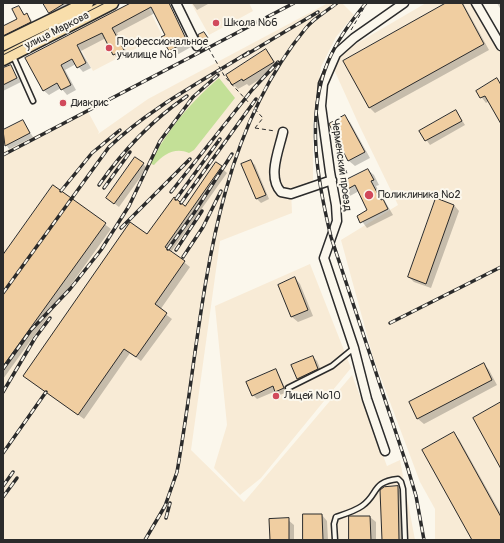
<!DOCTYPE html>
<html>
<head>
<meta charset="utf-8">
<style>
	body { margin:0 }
	#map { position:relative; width:504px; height:543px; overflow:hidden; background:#fbf7ec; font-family:Pangolin,sans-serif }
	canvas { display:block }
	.frame { position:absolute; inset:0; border:4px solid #2b2b2b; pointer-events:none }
</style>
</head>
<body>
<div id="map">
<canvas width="504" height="543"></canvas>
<div class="frame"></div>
</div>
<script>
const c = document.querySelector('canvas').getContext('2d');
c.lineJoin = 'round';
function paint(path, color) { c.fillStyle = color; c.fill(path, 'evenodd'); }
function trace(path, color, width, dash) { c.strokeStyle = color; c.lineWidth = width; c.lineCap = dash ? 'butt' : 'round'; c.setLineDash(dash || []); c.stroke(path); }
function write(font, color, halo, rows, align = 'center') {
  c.font = font + ' Pangolin,sans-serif'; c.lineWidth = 4; c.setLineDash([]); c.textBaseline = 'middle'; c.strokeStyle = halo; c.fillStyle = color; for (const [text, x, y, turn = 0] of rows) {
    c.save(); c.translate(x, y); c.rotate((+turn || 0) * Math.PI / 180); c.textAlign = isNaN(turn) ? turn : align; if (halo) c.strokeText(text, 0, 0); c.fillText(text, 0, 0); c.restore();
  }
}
const built = new Path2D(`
	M 130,3 L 146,3 L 162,35 L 93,71 L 71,31 Z
	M 191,3 L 249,3 L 253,11 L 209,35 Z
	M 328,3 L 342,3 L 354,15 L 336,37 L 321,67 L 313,123 L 313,185 L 291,189 L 292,213 L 220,241 L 191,450 L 244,502 L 352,375 L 387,466 L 400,460 L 415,540 L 3,540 L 3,152 L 87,110 L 99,132 L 98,134 L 148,99 Z
	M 426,3 L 477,3 L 501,47 L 501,540 L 435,540 L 435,509 L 420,482 L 373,357 L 341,240 L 398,205 L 360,127 L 332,65 L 342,52 Z
	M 310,264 L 351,368 L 261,478 L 240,495 L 214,468 L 227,425 L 215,306 Z`);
const green = new Path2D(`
	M 219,78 L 235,98 L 194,150 L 189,153 C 175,147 164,154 154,165 L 151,164 L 151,161 C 171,126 189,104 219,78 Z`);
const shadow = new Path2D(`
	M 44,3 L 81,3 L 53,16 Z
	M 134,3 L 167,3 L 188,46 L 190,46 L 170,3 L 191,47 L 175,56 L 170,50 L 166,35 L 155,13 L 117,33 L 128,55 L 119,60 L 114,54 L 106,38 L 81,51 L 91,68 L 83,72 L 76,64 L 65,70 L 76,90 L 67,95 L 61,88 L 49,95 L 43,90 L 26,59 Z
	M 192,3 L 208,3 L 208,4 L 197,10 Z
	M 448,3 L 463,3 L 489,50 L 375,113 L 370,108 L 344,61 Z
	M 497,3 L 501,3 L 501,10 Z
	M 19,7 L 25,15 L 27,15 L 31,19 L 34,26 L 3,42 L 3,27 L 18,19 Z
	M 204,33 L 209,41 L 204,44 L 202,41 Z
	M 266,50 L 279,67 L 249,86 L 247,84 L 238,89 L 233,84 Z
	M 10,66 L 21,82 L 3,91 L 3,70 Z
	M 497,79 L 501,84 L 501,122 L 489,101 L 486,103 L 477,91 Z
	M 456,111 L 465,125 L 430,145 L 420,131 Z
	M 344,117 L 350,122 L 370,158 L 355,166 L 349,161 L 330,125 Z
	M 23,121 L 33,137 L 9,149 L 3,140 L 3,131 Z
	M 251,161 L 255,165 L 269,199 L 261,203 L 257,199 Z
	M 216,163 L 227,173 L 171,252 L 190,267 L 160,310 L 172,319 L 141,361 L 130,353 L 84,419 L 24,376 L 147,236 L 186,207 Z
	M 143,164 L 147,168 L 119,207 L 111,201 Z
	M 368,170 L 374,175 L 379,185 L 376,186 L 393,215 L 367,228 L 358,216 L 369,211 L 359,191 L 350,196 L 345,190 Z
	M 54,186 L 111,229 L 3,379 L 3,257 Z
	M 454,205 L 459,211 L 431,288 L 414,282 L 409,277 Z
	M 295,278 L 300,284 L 313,316 L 298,322 L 292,317 L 279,285 Z
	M 313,357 L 317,361 L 322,373 L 302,383 L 298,379 L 293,366 Z
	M 484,364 L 489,370 L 497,385 L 424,424 L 418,419 L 410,403 Z
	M 275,370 L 279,375 L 287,392 L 280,395 L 276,391 L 257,399 L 253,395 Z
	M 454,434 L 459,439 L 501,514 L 501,540 L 473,540 Z
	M 397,487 L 403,493 L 404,540 L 383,540 Z
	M 322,515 L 327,521 L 328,540 L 304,540 Z
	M 350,517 L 370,517 L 376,522 L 376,540 L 350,540 Z
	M 288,520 L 294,525 L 294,540 L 271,540 Z`);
const building = new Path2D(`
	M 43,3 L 65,3 L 49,13 Z
	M 131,3 L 169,3 L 187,41 L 169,51 L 161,37 L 165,35 L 151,7 L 112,28 L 124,50 L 113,55 L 102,33 L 77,45 L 86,63 L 77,68 L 72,59 L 61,65 L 71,85 L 61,90 L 57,83 L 43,91 L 25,58 Z
	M 446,3 L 462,3 L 484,44 L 369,108 L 343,61 Z
	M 19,6 L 24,15 L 27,13 L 31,22 L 3,36 L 3,26 L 17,19 L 12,9 Z
	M 204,32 L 208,38 L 201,42 L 198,35 Z
	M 266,49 L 274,62 L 243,81 L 242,79 L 232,85 L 226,75 Z
	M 11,65 L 17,78 L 3,85 L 3,68 Z
	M 497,78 L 501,85 L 501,124 L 485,96 L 480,98 L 476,91 Z
	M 456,110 L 462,121 L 425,141 L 419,131 Z
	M 345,115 L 365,152 L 348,161 L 329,124 Z
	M 23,120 L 30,133 L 5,146 L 3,130 Z
	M 135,157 L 144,163 L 114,204 L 106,198 Z
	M 251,160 L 266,195 L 256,199 L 241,164 Z
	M 216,162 L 222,166 L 165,247 L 185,261 L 155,304 L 167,313 L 136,357 L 124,349 L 78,415 L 23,376 L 130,222 L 147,234 L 174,197 L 185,206 Z
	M 368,169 L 374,180 L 371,181 L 381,200 L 383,199 L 388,209 L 360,223 L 357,216 L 367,210 L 355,185 L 344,191 L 340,183 Z
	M 53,185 L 106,223 L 3,366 L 3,255 Z
	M 436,198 L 454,205 L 426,284 L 408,277 Z
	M 295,277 L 308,310 L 291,317 L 278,285 Z
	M 313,356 L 318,369 L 297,379 L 291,365 Z
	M 484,363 L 492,380 L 417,419 L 409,402 Z
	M 276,369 L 284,388 L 275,392 L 273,386 L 252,396 L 246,382 Z
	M 501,402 L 501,469 L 473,418 Z
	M 454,432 L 501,517 L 501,540 L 472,540 L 422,450 Z
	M 398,486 L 399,540 L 382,540 L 380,490 L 384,487 Z
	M 303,514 L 322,514 L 323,540 L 303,540 Z
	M 349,516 L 370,516 L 371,540 L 349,540 Z
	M 289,518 L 289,540 L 270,540 L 269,519 Z`);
const path = new Path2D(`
	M 351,30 L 367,3
	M 255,128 L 275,131`);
const lane = new Path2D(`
	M 13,56 L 33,101
	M 288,388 L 332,366 L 354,348
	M 335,540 L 334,524 L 336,517 C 345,514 355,511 362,506 C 379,494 371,482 398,479 L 401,482 L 403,489 L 405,540`);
const street = new Path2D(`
	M 176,3 L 197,46
	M 476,3 L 501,46
	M 283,132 C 279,150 267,177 281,192 L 291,194 L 332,180
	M 385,451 L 367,399 L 354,348 L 324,258 L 337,221 L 336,205 L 330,172 L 321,106 L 323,84 L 336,54 L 354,38 L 404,3`);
const primary = new Path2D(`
	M 3,44 L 87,3
	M 3,59 L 112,3`);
const tram = new Path2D(`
	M 3,55 L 105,3`);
const rail = new Path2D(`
	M 366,3 C 351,21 337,40 328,62 C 305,116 318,183 331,237 L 408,469 L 416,496 L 424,540
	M 244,56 L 318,12
	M 3,155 L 294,3
	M 99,185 C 124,149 151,121 187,96
	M 104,188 L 130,152
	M 61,191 L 92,153 L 120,130
	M 171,192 L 252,90 L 278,62
	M 176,199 L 220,139
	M 181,203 L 256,99
	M 121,228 L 190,159
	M 168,249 L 194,213 L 232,154
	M 176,250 L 202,211
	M 183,257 L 203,227 L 221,191
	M 3,293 L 109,147 C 150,108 201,82 249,52
	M 390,323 L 501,267
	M 3,369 L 31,330 L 70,289 L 101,250 L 129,206 L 160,141 L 193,97 L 218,75
	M 3,392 L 35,338 L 50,318
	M 3,453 L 46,392
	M 3,486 L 13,472
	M 3,497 L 17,478
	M 166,518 L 170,503
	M 145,540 L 165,506 L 177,472 C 204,323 205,150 306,28 C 314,18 327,11 337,3`);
const pathBridge = new Path2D(`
	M 205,42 L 225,77 L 263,118 L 255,128`);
const markers = [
	[216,23,4,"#d1495b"],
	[109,48,4,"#d1495b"],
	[63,103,4,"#d1495b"],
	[369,195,5,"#d1495b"],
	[276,396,4,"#d1495b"]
];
const poiNames = [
	["Школа №6",224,23],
	["Профессиональное",117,42],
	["училище №1",117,55],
	["Диакрис",71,103],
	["Поликлиника №2",378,195],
	["Лицей №10",284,396]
];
const streetNames = [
	["улица Маркова",57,31,-27],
	["Черменский проезд",341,165,82]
];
paint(built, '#f8ebd6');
paint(green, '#c3e097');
paint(shadow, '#0003');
paint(building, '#f0cea1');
trace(building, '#2b2b2b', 1);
trace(lane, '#2b2b2b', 7);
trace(street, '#2b2b2b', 11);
trace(primary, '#2b2b2b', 15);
trace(path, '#2b2b2b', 1, [4, 3]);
trace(lane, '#fbf7ec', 4);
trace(street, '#fbf7ec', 8);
trace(primary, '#f8deab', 12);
trace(tram, '#2b2b2b', 1);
trace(rail, '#2b2b2b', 3.5);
trace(rail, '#fbf7ec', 2, [6]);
trace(pathBridge, '#2b2b2b', 1, [4, 3]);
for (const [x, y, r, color] of markers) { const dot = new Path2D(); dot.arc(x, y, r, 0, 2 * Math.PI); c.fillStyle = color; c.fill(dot); trace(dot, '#fbf7ec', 1.5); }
write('11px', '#2b2b2b', '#fbf7ec', poiNames, 'left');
write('11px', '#2b2b2b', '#fbf7ec', streetNames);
</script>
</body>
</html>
